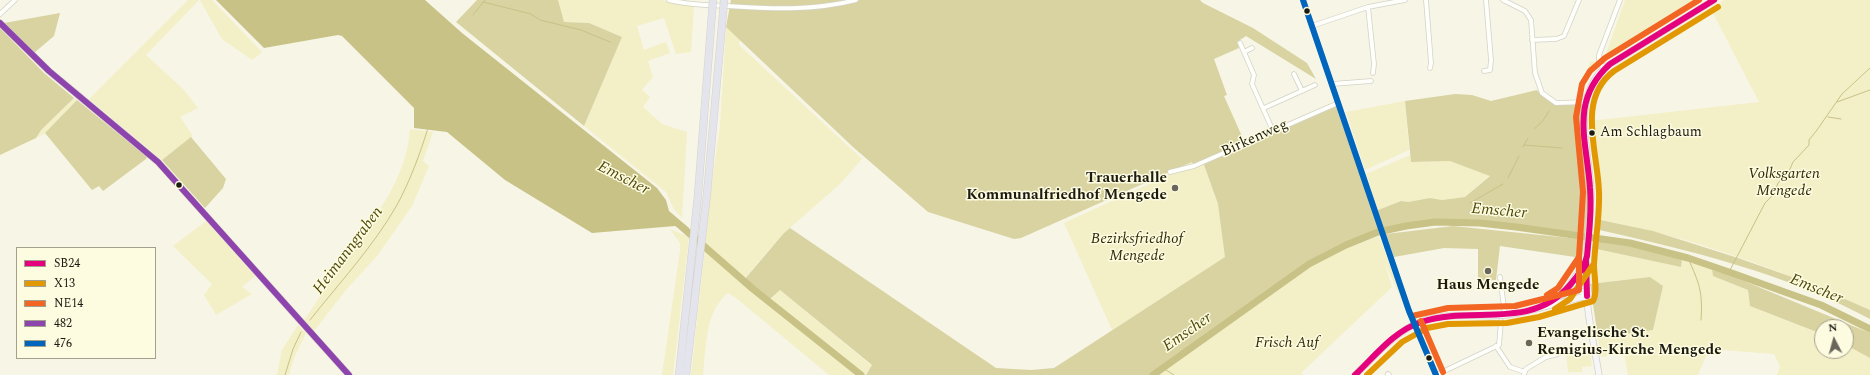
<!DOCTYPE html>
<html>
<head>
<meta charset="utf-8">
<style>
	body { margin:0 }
	#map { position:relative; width:1870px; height:375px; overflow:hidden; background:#f7f5e6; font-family:Spectral,serif }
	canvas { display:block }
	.legend { position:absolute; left:16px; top:247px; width:140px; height:112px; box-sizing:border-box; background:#fdfbe0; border:1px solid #a3a18d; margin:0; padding:5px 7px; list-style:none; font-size:12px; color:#1c1b11 }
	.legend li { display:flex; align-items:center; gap:8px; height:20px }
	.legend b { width:20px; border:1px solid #a3a18d }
	.north { position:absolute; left:1814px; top:319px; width:40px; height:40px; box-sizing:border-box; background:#fdfbe0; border:1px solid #a3a18d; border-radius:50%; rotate:354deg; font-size:11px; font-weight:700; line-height:16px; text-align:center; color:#1c1b11 }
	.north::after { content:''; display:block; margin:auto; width:14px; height:18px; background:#69675c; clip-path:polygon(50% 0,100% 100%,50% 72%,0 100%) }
</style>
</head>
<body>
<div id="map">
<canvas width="1870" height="375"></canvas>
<ul class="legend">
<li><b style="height:5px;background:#e5007d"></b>SB24</li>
<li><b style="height:5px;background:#e19802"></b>X13</li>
<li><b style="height:5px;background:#f26522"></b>NE14</li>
<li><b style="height:5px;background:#8e44ad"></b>482</li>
<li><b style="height:5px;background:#0065bd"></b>476</li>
</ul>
<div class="north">N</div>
</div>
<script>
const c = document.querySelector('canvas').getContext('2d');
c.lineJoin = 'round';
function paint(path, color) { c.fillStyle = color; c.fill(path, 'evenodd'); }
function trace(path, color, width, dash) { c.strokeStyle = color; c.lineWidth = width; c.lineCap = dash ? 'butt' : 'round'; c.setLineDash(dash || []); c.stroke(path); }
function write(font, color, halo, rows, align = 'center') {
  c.font = font + ' Spectral,serif'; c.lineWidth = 3; c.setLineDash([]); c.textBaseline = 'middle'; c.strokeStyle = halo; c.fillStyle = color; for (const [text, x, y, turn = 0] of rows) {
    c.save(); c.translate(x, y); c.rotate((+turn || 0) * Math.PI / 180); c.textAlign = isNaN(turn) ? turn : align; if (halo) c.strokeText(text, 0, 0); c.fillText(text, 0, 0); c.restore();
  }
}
const green = new Path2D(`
	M 188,0 L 199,0 L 146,55 L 183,89 L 198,108 L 180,117 L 193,136 L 162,160 L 89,99 Z
	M 200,0 L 212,0 L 262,52 L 252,60 L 222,39 Z
	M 558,0 L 661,0 L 694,6 L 691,52 L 676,54 L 664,18 L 637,26 L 644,50 L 666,42 L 670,53 L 648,61 L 653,77 L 642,90 L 650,97 L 643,107 L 662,124 L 687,132 L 682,218 L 674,209 L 666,192 L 584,126 L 622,37 L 589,23 L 563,22 Z
	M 1625,0 L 1704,0 L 1607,59 L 1605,57 Z
	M 1724,0 L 1870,0 L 1870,310 C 1785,272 1688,235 1596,219 L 1596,192 L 1590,121 L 1759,102 L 1711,9 Z
	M 726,27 L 740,40 L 739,45 L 862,159 L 839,185 L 784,233 L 743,280 L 768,302 L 780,290 L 872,366 L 865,375 L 829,375 L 735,297 L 728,293 C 705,311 706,348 703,375 L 691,375 L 705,248 L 724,263 L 705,246 L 710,196 L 720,126 Z
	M 1594,61 L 1595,68 L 1582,90 L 1581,85 L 1590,62 Z
	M 74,98 L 77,100 L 45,133 L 36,138 L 40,130 Z
	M 1405,101 L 1409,150 L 1365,170 L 1346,112 Z
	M 410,129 L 433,132 L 423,161 L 429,166 L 412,206 L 377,256 L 346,290 L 314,331 L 304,320 C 319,299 333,277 348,255 C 375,217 407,178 410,129 Z
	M 1410,155 L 1411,162 L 1450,161 L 1490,175 L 1465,197 L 1442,200 L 1430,198 L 1408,202 L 1401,201 L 1378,210 L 1366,174 Z
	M 1192,162 L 1203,162 L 1218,204 L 1226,257 L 1112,330 L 1064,223 L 1169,175 Z
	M 206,221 L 255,276 L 242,287 L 252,294 L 216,315 L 204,295 L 212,284 L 173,246 Z
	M 670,229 L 689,237 L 673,375 L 662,375 L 680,251 L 680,243 Z
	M 1379,236 L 1406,310 L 1384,261 L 1392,287 L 1301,373 L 1303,375 L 1153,375 L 1309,264 L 1326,256 Z
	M 1592,248 L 1681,267 L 1682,258 L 1711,267 L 1713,276 L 1748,290 L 1750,306 L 1822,334 L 1822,351 L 1846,351 L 1846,345 L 1870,358 L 1870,375 L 1777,375 L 1780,366 L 1774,354 L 1709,349 L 1698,375 L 1628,375 L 1624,353 L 1601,357 L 1598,338 L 1653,330 L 1663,286 L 1650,277 L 1590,284 Z
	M 298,325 L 306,333 L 294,358 L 289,375 L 277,375 L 282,350 Z
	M 1589,347 L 1592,366 L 1582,367 L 1582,372 L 1568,372 L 1566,353 Z`);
const forest = new Path2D(`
	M 477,0 L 558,0 L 564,22 L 589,23 L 622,37 L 584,126 L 456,22 Z
	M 731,0 L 1200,0 L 1203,3 L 1253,28 L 1307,63 L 1316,79 L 1246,36 L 1237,42 L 1239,48 L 1214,59 L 1227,95 L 1224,96 L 1245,143 L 1336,106 L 1373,212 L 1401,201 L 1408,202 L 1430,198 L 1442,200 L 1465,197 L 1490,176 L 1450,161 L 1411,162 L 1405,101 L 1455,94 L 1472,95 L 1491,101 L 1537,90 C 1553,109 1564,105 1586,102 L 1584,121 L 1590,181 L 1588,236 L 1516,227 L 1453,222 L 1406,226 L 1378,232 L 1346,245 L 1309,264 L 1153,375 L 866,375 L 872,365 L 780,290 L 769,300 L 744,280 L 784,233 L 790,228 L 996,368 L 1031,370 L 1054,368 L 1225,257 L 1218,204 L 1203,162 L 1194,166 L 1192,162 L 1021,238 L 1014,239 L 928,212 L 853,147 L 726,27 Z
	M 60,13 L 54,36 L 34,53 L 4,23 Z
	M 0,28 L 44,73 L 74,98 L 41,130 L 36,138 L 0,155 Z
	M 77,100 L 147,157 L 146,159 L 103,191 L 99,186 L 92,190 L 45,133 Z
	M 191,137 L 226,179 L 223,188 L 205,208 L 162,160 Z
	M 1596,219 L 1653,231 L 1738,258 L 1806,282 L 1870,310 L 1870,319 C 1785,273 1689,250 1595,229 Z
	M 1453,226 L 1579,239 L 1584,240 L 1582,258 L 1500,246 L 1496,280 L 1478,281 L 1478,249 L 1444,248 L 1394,257 L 1386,234 Z
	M 1594,238 L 1682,258 L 1681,267 L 1592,248 Z
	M 1712,270 L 1727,274 L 1870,333 L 1870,358 L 1846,345 L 1846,327 L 1822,327 L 1822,334 L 1750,306 L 1748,290 L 1713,276 Z
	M 1650,277 L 1663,286 L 1653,330 L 1598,338 L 1590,284 Z`);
const water = new Path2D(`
	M 216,0 L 425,0 L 462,33 L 657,188 L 666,200 L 669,211 L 689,228 L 688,235 L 675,226 L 592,233 L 505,180 L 447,132 L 414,128 L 414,108 L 342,36 L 338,35 L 264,48 Z`);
const stream = new Path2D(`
	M 483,2 L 531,14 L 540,20 L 581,30 L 610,42
	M 473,15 L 485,0
	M 1837,102 L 1870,90
	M 1828,117 L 1841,119
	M 1534,129 L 1542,122 L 1549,111
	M 1524,145 L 1562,148
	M 1523,147 L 1528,138
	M 1508,178 L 1519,156
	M 1470,203 L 1503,184
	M 1465,222 L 1466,219
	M 1688,258 C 1699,283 1703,291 1701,320
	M 1729,272 L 1765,203 L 1774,194 L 1778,183 L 1790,169 L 1793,162 L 1809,145 L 1809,140 L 1817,130 L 1842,94 L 1870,68
	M 310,320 C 340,282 373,247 397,205 C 410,181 420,154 428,128
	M 1163,368 L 1174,375
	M 285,375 L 293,349 L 301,332`);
const river = new Path2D(`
	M 682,227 L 753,289 L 861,375
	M 1153,375 L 1309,264 L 1346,245 L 1378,232 L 1406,226 L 1435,222 L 1480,223 L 1516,227 L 1630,243 L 1688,258 L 1729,272 L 1821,305 L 1870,329`);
const street = new Path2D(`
	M 669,0 C 688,5 708,5 727,6 C 771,9 813,11 856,0
	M 1303,0 L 1409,311 L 1436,375
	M 1426,0 L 1431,63 L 1430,68
	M 1503,0 L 1525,11 L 1531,20 L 1535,73 L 1542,93 L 1556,103 L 1586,102
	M 1368,7 L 1374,64 L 1373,73
	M 0,14 L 15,0
	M 1312,26 L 1368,7 L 1405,0
	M 1532,40 L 1556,39 L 1564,36 L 1579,0
	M 1240,43 L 1254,75 L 1252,84 L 1273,131
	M 1244,52 L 1252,48
	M 1604,68 L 1599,62 L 1599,55 L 1620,0
	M 1484,71 L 1490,70 L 1491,60 L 1486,0
	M 1294,74 L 1302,91
	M 1332,84 L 1371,81
	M 1264,108 L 1315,85
	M 1170,172 L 1194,166 L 1338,103
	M 1500,277 L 1505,315
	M 1496,346 L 1510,367 L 1525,372
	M 1388,374 L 1389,375
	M 1436,375 L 1499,345 L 1501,321
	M 1524,375 L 1526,369 L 1546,357 L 1558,354`);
const secondary = new Path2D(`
	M 0,23 L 49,71 L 158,162 L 349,375
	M 1565,292 L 1586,261
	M 1549,303 C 1560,296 1576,282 1587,296
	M 1355,375 C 1373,358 1391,337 1413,325 C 1443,310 1475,318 1506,315 C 1534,311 1560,302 1587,296
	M 1599,375 C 1594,344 1586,312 1586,281 C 1585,252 1591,223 1591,193 C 1590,151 1570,102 1604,68 L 1714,0`);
const highway = new Path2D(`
	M 679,375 L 698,195 L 712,13
	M 686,375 L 707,194 L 723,13`);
const highwayBridge = new Path2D(`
	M 712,13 L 713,0
	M 723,13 L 724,0`);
const bus1 = new Path2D(`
	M 1586,261 L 1587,296
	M 1355,375 C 1375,356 1394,331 1421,322 C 1472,305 1531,331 1570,285 C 1577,277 1585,266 1587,256 C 1589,234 1592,211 1590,188 C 1587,141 1569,101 1610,64 L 1714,0`);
const bus2 = new Path2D(`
	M 1555,309 L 1570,299 L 1593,265
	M 1367,375 L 1402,342 L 1427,328 L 1448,324 L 1507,323 L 1539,317 L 1593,301 C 1598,293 1594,275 1594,265 C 1595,241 1600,216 1599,192 C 1598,152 1576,99 1614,71 L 1718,7`);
const bus3 = new Path2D(`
	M 1547,295 L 1558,288 L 1579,257
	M 1412,316 L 1448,308 L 1515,306 L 1579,290 L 1579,257 L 1583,192 L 1576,117 L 1582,84 L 1590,71 L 1605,58 L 1699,0
	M 1421,321 L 1443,372`);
const bus4 = new Path2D(`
	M 0,23 L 49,71 L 158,162 L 349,375`);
const bus5 = new Path2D(`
	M 1303,0 L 1409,311 L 1436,375`);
const markers = [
	[1307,11,3.5,"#1c1b11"],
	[1592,133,3.5,"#1c1b11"],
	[179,185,3.5,"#1c1b11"],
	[1175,188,4,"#69675c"],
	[1488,271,4,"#69675c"],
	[1529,343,4,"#69675c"],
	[1429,358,3.5,"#1c1b11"]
];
const busNames = [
	["Am Schlagbaum",1600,133]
];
const streetNames = [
	["Birkenweg",1255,139,-24]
];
const parkNames = [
	["Volksgarten",1784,175],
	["Mengede",1784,192],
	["Bezirksfriedhof",1137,240],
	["Mengede",1137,257],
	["Frisch Auf",1287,344]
];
const poiNames = [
	["Trauerhalle",1167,179],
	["Kommunalfriedhof Mengede",1167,196],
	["Haus Mengede",1488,286,"center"],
	["Evangelische St.",1537,334,"left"],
	["Remigius-Kirche Mengede",1537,351,"left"]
];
const waterNames = [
	["Emscher",623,179,27],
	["Emscher",1499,212,5],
	["Heimanngraben",349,251,-53],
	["Emscher",1816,290,22],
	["Emscher",1188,333,-35]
];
paint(green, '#f3efc7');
paint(forest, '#d8d3a1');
paint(water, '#c8c286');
trace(stream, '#c8c286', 1);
trace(river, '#c8c286', 7);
trace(street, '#d3d2c6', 5.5);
trace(secondary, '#d3d2c6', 7);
trace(highway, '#d3d2cb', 8);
trace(street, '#fefefb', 4);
trace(secondary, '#f6f6f6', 5.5);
trace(highway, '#e4e4ec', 7);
trace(highwayBridge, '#d3d2cb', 8, []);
trace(highwayBridge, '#e4e4ec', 7);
trace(bus1, '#e5007d', 6);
trace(bus2, '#e19802', 6);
trace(bus3, '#f26522', 6);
trace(bus4, '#8e44ad', 6);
trace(bus5, '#0065bd', 6);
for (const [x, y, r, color] of markers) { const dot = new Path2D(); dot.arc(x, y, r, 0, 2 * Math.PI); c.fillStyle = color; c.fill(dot); trace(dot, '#fdfbe0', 1.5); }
write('14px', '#1c1b11', '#fdfbe0', busNames, 'left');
write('15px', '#1c1b11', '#fdfbe0', streetNames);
write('italic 15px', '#2f2b07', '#fdfbe0', parkNames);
write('bold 15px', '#1c1b11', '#fdfbe0', poiNames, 'right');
write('italic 16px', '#4e4809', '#fdfbe0', waterNames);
</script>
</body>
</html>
